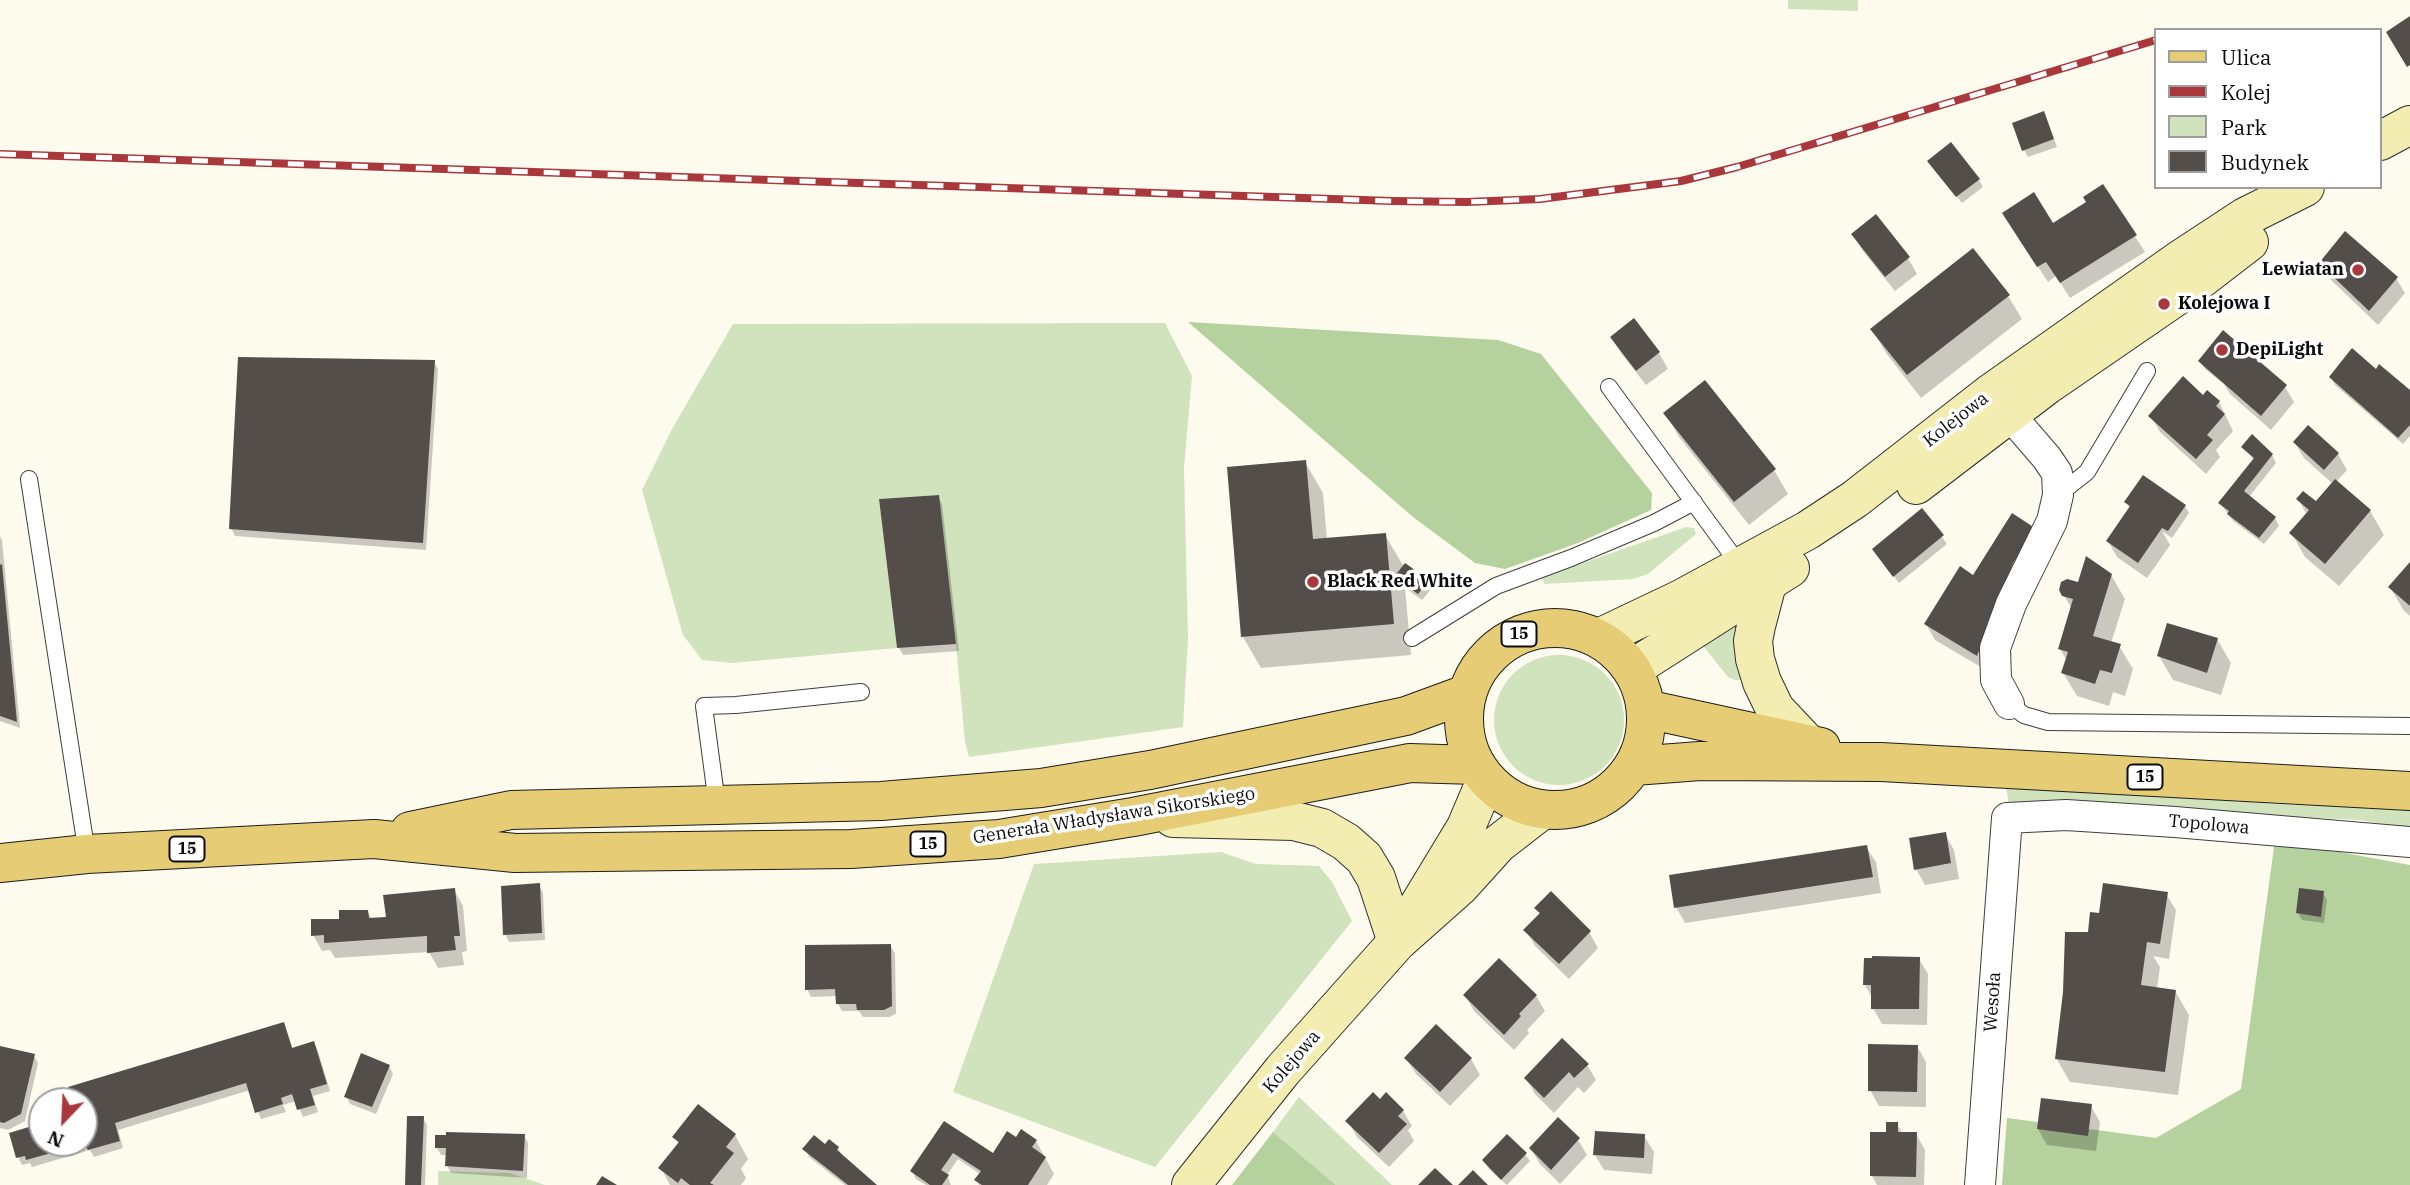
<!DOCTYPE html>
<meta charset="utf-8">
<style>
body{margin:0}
#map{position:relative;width:2410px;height:1185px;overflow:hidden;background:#fdfaee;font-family:"IBM Plex Serif",serif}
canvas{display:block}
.legend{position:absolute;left:2154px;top:28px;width:228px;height:161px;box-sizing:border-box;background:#fff;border:2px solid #9e9e9e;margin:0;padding:9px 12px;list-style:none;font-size:21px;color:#0c0c0c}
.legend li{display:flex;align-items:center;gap:14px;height:35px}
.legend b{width:35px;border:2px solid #9e9e9e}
.north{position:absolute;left:28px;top:1087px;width:70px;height:70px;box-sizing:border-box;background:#fff;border:2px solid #9e9e9e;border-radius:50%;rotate:203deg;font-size:19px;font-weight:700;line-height:28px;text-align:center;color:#0c0c0c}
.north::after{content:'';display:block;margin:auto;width:24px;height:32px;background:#aa373c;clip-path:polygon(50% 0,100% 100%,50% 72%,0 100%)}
</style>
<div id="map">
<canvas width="2410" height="1185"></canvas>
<ul class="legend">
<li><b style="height:9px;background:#e6cc75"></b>Ulica</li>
<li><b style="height:9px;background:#aa373c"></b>Kolej</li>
<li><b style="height:19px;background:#d0e3bc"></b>Park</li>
<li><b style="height:19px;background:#544e4a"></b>Budynek</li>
</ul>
<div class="north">N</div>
</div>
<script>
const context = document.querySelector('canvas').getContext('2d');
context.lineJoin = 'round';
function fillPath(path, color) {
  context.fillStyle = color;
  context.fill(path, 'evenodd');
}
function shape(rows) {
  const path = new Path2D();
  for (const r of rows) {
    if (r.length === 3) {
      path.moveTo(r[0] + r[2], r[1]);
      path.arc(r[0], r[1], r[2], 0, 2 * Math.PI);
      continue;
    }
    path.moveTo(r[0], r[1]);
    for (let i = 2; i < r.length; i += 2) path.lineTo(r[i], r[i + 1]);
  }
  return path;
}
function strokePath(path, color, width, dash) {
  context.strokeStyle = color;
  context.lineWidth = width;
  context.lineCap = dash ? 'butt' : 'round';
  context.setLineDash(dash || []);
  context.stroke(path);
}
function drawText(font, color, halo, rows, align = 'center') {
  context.font = font + ' "IBM Plex Serif",serif';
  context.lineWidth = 7;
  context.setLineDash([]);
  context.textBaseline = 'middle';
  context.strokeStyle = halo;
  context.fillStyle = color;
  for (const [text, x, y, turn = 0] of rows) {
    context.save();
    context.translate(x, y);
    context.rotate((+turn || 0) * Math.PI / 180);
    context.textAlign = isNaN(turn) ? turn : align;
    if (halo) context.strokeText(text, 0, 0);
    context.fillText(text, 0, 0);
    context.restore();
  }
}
fillPath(shape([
 [1788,0,1858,0,1858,11,1788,9],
 [1165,323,1192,376,1184,468,1188,639,1183,727,969,757,965,742,956,644,938,495,879,499,897,648,732,663,702,660,683,635,642,490,672,429,733,324],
 [1686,527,1694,528,1696,534,1648,574,1633,579,1544,584,1543,577],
 [1740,612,1748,680,1735,680,1728,677,1696,637],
 [1559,720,65],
 [2006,787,2295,805,2410,807,2410,829,2360,820,2009,804],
 [1221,852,1256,864,1319,866,1332,882,1352,921,1155,1167,953,1092,1034,864],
 [1299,1097,1392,1185,1336,1185,1273,1132],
 [438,1171,510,1173,545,1185,438,1185]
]), '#d0e3bc');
fillPath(shape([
 [1188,322,1498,340,1541,354,1652,493,1651,510,1578,543,1505,569,1475,563,1413,517],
 [2275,840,2410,865,2410,1185,2002,1185,2007,1118,2156,1138,2241,1089],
 [1273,1132,1336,1185,1232,1185]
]), '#b4d19e');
fillPath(shape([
 [2047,121,2057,147,2028,157,2024,150],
 [1934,168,1979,180,1983,187,1962,203],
 [2103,187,2145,252,2070,298,2056,276,2048,282,2013,229,2052,225,2089,202],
 [1853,234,1908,258,1917,274,1895,291,1862,250],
 [2321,263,2396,278,2405,293,2378,325,2330,279],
 [2008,296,2022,319,1921,398,1886,353,1872,329],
 [1612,338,1659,353,1668,369,1646,385,1621,353],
 [434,362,438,369,426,550,235,536,231,528],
 [2201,362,2285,387,2294,402,2271,430,2230,394,2224,384,2205,369],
 [2376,371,2410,393,2410,436,2403,444,2335,385,2331,378],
 [2203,397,2219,402,2233,431,2216,450,2220,457,2206,474,2160,432,2151,416],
 [1666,414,1774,470,1788,494,1749,525,1679,437],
 [2295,443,2338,454,2347,470,2336,482,2370,511,2384,535,2339,586,2305,557,2292,534,2307,515,2298,499,2316,504,2333,484,2304,458],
 [2243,447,2272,455,2276,463,2249,497,2275,518,2279,526,2264,544,2233,521,2220,503,2254,460],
 [1305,462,1323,493,1327,540,1385,535,1404,567,1427,581,1432,588,1422,600,1405,588,1411,655,1261,668,1243,637],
 [938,497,942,504,959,651,903,655,899,648,881,501],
 [2126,502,2185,506,2189,513,2172,538,2162,531,2170,545,2147,578,2117,557,2108,541,2130,509],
 [1922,510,1947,544,1899,583,1878,556],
 [2033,529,1986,670,1935,640,1926,624,1973,577],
 [0,536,2,540,20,728,0,721],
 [2410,565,2410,616,2404,611,2390,587],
 [2111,575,2125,599,2111,643,2119,646,2133,669,2125,696,2113,692,2109,706,2077,696,2063,673,2067,661,2060,649,2072,609,2061,590],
 [2217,639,2231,663,2221,695,2173,680,2159,656],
 [1945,834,1954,850,1959,879,1925,885,1916,869],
 [1866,847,1876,862,1881,893,1685,923,1676,907],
 [539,885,543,893,545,940,509,942,505,934],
 [454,890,463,906,467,951,462,952,464,965,438,968,429,952,335,958,330,950,322,951,313,935,341,920,367,911,372,919,388,919],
 [2323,893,2327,900,2324,923,2302,920,2298,913],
 [2166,894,2176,910,2169,959,2153,956,2160,967,2157,989,2175,991,2189,1015,2178,1095,2070,1082,2056,1058,2101,915],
 [1536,908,1589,932,1598,948,1569,979,1535,946,1526,930,1540,915],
 [890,946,895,953,896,1014,889,1017,863,1017,859,1011,842,1011,838,1004,837,996,811,997,807,989],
 [1919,959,1928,974,1927,1025,1882,1024,1873,1008,1873,999,1865,985],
 [1465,995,1536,996,1545,1011,1527,1030,1529,1033,1514,1050,1474,1011],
 [284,1024,293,1049,314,1043,318,1051,330,1091,313,1096,318,1112,303,1117,296,1101,283,1105,286,1112,261,1119,250,1090,118,1130,123,1148,94,1157,90,1150,32,1167,30,1163,22,1165,18,1157,42,1124,42,1143,84,1143,84,1101,74,1101],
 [1436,1027,1471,1059,1480,1075,1450,1106,1416,1074,1406,1058],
 [1917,1046,1926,1062,1926,1107,1879,1106,1870,1090],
 [0,1048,34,1056,38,1063,25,1121,8,1130,0,1128],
 [1587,1065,1596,1080,1584,1093,1578,1087,1554,1113,1535,1094,1526,1078],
 [389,1066,393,1074,376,1114,350,1104,346,1096],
 [1380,1101,1403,1111,1412,1126,1408,1130,1414,1141,1389,1167,1357,1137,1348,1121],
 [2091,1106,2100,1122,2096,1151,2047,1145,2038,1129],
 [423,1118,427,1125,425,1185,407,1185],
 [944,1123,993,1155,1016,1139,1036,1141,1054,1174,1047,1185,979,1185,976,1180,980,1174,958,1159,947,1175,951,1185,926,1185,916,1179,912,1171],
 [1897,1124,1903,1134,1916,1134,1925,1150,1924,1185,1877,1185,1872,1176,1888,1134],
 [524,1135,528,1143,527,1178,451,1173,447,1166,447,1155,441,1155,437,1148],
 [735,1135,748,1159,741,1169,746,1178,741,1185,670,1185,661,1168,679,1145,674,1137],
 [1644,1136,1654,1152,1652,1174,1604,1170,1595,1155],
 [1578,1140,1587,1155,1560,1184,1540,1164,1531,1149],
 [826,1147,838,1148,842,1155,875,1185,845,1185,809,1157,805,1149],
 [1525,1154,1530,1161,1507,1185,1488,1168,1484,1161]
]), '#0003');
fillPath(shape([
 [2410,16,2410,65,2407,67,2386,32],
 [2044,111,2054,139,2022,151,2012,123],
 [1951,142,1980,179,1956,197,1927,161],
 [2103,184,2137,235,2060,283,2046,262,2037,267,2002,213,2034,192,2053,223,2086,202,2083,197],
 [1876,214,1910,257,1885,277,1851,234],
 [2345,231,2398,277,2369,311,2319,263],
 [1973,248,2010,295,1907,375,1870,329],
 [1634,318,1660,352,1636,371,1610,337],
 [2223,330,2287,385,2261,416,2198,361],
 [2352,348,2376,369,2379,364,2410,390,2410,425,2398,438,2329,377],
 [238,357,435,360,423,543,229,529],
 [2183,376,2203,395,2207,390,2220,401,2216,406,2225,414,2207,435,2213,440,2196,459,2148,416],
 [1705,380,1776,469,1734,502,1663,413],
 [2308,425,2339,453,2324,470,2293,442],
 [2252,434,2273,454,2244,491,2276,517,2259,538,2227,514,2229,511,2218,503,2254,458,2241,447],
 [1306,460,1313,539,1386,533,1394,624,1241,637,1227,467],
 [2143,475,2186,505,2168,531,2162,528,2138,563,2106,541,2130,506,2124,502],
 [2335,479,2371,510,2325,564,2289,533,2309,510,2296,499,2303,491,2316,501],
 [939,495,956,644,897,648,879,499],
 [1922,508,1944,535,1893,577,1872,549],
 [2012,513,2035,528,2013,563,1977,656,1924,624,1960,566,1973,575],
 [2086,556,2112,574,2093,636,2121,644,2112,673,2100,670,2095,684,2061,673,2068,652,2058,649,2073,599,2062,596,2059,590,2061,582,2067,579,2078,582],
 [2410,562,2410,606,2388,587],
 [1405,563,1429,580,1418,594,1394,577],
 [2,564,17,722,0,716,0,565],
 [2167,623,2218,638,2207,673,2157,656],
 [1946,832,1951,863,1914,870,1909,838],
 [1867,845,1873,877,1674,908,1669,875],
 [540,883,542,933,503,935,501,886],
 [2103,883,2168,892,2160,944,2147,942,2141,985,2176,990,2165,1072,2055,1059,2063,992,2065,932,2088,932,2090,912,2099,913],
 [455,888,460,936,454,936,456,950,427,953,427,936,324,943,324,935,311,936,311,919,339,919,339,910,368,910,369,918,386,917,383,895],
 [2299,888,2324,891,2321,917,2296,913],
 [1551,891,1591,931,1559,964,1523,930,1540,913,1534,908],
 [891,944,892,1006,884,1010,857,1010,856,1004,836,1004,835,989,805,990,805,945],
 [1872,956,1920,957,1919,1009,1871,1009,1871,985,1863,985,1864,958,1872,958],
 [1499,958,1537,995,1519,1014,1521,1016,1504,1035,1463,995],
 [284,1022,292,1048,314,1041,327,1084,310,1089,315,1105,297,1110,292,1094,281,1098,283,1104,255,1113,246,1083,115,1123,120,1141,88,1150,84,1144,84,1101,72,1101,68,1087],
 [1436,1024,1472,1058,1440,1092,1404,1058],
 [1562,1038,1589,1064,1574,1078,1569,1072,1544,1098,1524,1078],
 [1868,1044,1918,1045,1917,1092,1868,1091],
 [0,1046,35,1054,21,1114,4,1123,0,1122],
 [361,1053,390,1065,372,1107,344,1097],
 [1373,1092,1380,1099,1386,1092,1404,1110,1398,1116,1407,1124,1379,1153,1345,1121],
 [2041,1098,2092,1104,2088,1136,2037,1129],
 [698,1104,736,1134,726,1147,734,1153,710,1183,714,1185,690,1185,681,1178,678,1183,658,1168,679,1142,672,1137],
 [407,1116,424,1116,421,1185,405,1185],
 [1558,1117,1580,1138,1551,1170,1529,1148],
 [944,1121,993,1153,1007,1131,1016,1137,1021,1129,1037,1140,1032,1147,1046,1157,1028,1185,982,1185,974,1180,981,1171,953,1153,941,1170,949,1175,942,1185,930,1185,910,1171],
 [1886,1122,1898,1122,1898,1132,1917,1132,1916,1177,1870,1176,1870,1132,1886,1132],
 [42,1123,42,1143,84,1144,26,1160,25,1156,16,1158,9,1133],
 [1595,1131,1645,1134,1644,1158,1593,1155],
 [446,1132,525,1134,523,1171,445,1166,446,1148,435,1148,435,1135,446,1135],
 [1507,1134,1527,1153,1501,1180,1482,1160],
 [814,1135,825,1144,829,1139,839,1147,837,1150,877,1185,848,1185,824,1166,802,1149],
 [1435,1168,1453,1185,1418,1185],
 [1473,1170,1488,1185,1458,1185],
 [602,1176,617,1185,596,1185]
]), '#544e4a');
const lane = shape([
 [1609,387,1741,567],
 [29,479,87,854],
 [2058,495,2087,472,2147,371],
 [1412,638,1496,586,1571,558,1654,523,1694,502],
 [2009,704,2024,715,2048,722,2410,726],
 [717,804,704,706,736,705,861,692]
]);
const street = shape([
 [1996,399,2047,458,2057,473,2058,495,2052,521,2011,604,1995,648,1996,680,2009,704],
 [1980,1185,2007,818,2066,815,2175,822,2410,842]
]);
const secondary = shape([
 [2380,141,2410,125],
 [1916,485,2047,385,2197,282,2249,242],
 [1768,580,1756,626,1753,641,1755,659,1762,682,1775,709,1807,743],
 [1599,638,1681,599,1808,530,1855,499,1991,393,2178,261,2245,217,2305,187],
 [1632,669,1790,568],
 [1173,818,1294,821,1322,828,1346,842,1364,858,1376,878,1397,942],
 [1414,913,1466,827,1486,780],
 [1191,1185,1283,1070,1397,942,1460,886,1498,844,1542,810]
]);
const primary = shape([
 [1555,719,91],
 [1646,709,1821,747],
 [1634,766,1700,761,1881,762,2410,791],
 [410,831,511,810,881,801,1041,788,1150,770,1406,716,1466,694],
 [0,863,87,854,374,839,515,853,851,849,999,839,1133,817,1410,763,1475,765]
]);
strokePath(lane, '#3f3f3f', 18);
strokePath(street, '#3f3f3f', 32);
strokePath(secondary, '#2e2e2e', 40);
strokePath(primary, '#1d1d1d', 40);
strokePath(lane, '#fff', 16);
strokePath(street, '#fff', 30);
strokePath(secondary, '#f4edb2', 38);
strokePath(primary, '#e6cc75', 38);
const rail = shape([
 [0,154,1392,201,1467,202,1540,199,1681,181,1737,167,2156,40]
]);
strokePath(rail, '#aa373c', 8);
strokePath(rail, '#fff', 5, [16]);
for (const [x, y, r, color] of [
 [2358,270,7,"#aa373c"],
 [2164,304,7,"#aa373c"],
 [2222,350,7,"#aa373c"],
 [1313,582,7,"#aa373c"]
]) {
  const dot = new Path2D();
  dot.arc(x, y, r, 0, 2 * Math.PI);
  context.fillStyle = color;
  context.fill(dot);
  strokePath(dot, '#fff', 2.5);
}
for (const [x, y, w] of [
 [1519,634,35],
 [2145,777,35],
 [928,844,35],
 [187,849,35]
]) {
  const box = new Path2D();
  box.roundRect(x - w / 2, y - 12.5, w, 25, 5);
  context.fillStyle = '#fff';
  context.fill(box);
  strokePath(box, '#0c0c0c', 2);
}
drawText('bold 16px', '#0c0c0c', null, [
 ["15",1519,634],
 ["15",2145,777],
 ["15",928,844],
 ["15",187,849]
]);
drawText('bold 18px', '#0c0c0c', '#fff', [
 ["Lewiatan",2344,270,"right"],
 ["Kolejowa I",2178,304],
 ["DepiLight",2236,350],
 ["Black Red White",1327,582]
], 'left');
drawText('18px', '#0c0c0c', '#fff', [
 ["Kolejowa",1956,420,-38],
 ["Generała Władysława Sikorskiego",1114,816,-9],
 ["Topolowa",2209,825,5],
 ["Wesoła",1993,1002,-86],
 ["Kolejowa",1292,1062,-49]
]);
</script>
